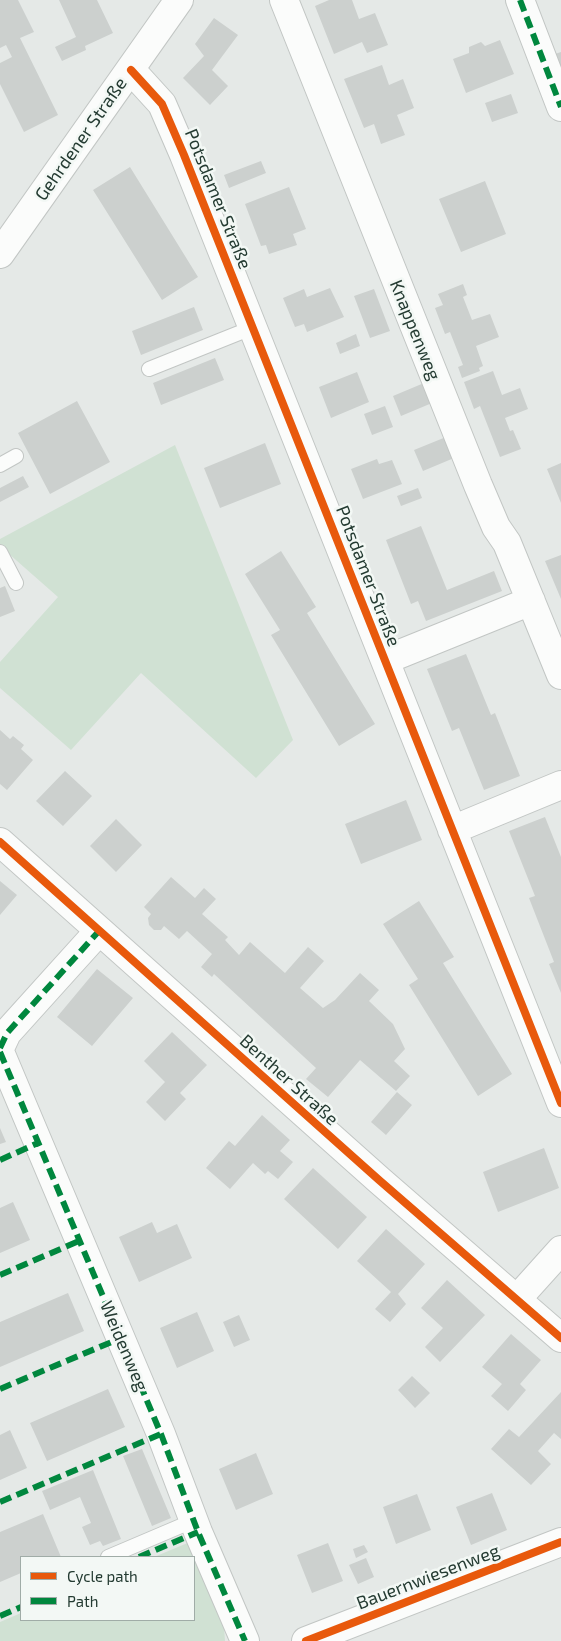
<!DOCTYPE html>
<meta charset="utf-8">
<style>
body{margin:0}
#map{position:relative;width:561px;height:1641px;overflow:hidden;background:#e5e9e7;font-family:"Exo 2",sans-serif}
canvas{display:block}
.legend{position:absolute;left:20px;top:1556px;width:175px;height:65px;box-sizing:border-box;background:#f3f8f5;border:1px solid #a0aca7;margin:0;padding:6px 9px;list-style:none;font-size:15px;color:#243b32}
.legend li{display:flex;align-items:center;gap:10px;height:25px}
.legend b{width:25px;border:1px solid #a0aca7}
</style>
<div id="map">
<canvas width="561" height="1641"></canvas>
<ul class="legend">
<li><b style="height:6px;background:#e8590c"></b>Cycle path</li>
<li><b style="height:6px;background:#00873e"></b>Path</li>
</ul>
</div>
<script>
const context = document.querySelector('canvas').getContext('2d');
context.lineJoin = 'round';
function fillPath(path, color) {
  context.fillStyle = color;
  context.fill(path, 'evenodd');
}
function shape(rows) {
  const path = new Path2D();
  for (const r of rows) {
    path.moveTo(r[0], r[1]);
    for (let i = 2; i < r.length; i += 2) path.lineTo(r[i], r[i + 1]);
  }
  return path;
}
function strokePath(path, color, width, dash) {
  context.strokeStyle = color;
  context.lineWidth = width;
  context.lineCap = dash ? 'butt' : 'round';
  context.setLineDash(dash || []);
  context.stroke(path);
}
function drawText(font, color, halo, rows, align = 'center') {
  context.font = font + ' "Exo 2",sans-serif';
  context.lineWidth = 5;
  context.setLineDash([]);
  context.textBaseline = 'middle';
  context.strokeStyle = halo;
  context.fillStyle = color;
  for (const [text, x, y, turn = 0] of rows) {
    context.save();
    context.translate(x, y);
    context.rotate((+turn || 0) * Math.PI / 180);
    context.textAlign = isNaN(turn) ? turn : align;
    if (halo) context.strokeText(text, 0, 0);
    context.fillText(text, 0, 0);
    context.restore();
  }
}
fillPath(shape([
 [175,445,293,740,256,778,141,673,71,750,0,688,0,662,58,597,0,546,0,539],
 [190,1542,224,1626,225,1641,0,1641,0,1622,21,1613,21,1620,194,1620,194,1557,154,1557]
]), '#d0e1d3');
fillPath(shape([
 [0,0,18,0,34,32,20,38,58,115,24,132,0,84,0,63,12,57,6,45,0,48],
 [59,0,97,0,113,33,85,46,86,50,62,61,55,47,76,37],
 [329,0,352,0,359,19,375,13,388,45,367,53,362,42,334,54,315,6],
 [214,18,238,35,212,70,228,86,210,105,183,78,204,56,195,44],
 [500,40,514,74,466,93,453,59,469,53,469,47,481,42,485,46],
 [561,52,561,77,552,55],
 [382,65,389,85,403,79,414,108,397,115,405,135,381,144,374,124,364,128,344,79],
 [511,94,518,113,492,122,485,103],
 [261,161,266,173,229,188,224,175],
 [130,167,198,277,162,300,93,190],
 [485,181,506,234,461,252,439,199],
 [289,187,306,229,293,234,297,245,269,254,266,245,261,246,245,204],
 [463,284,467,295,463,297,472,320,490,314,499,337,476,346,483,366,479,368,480,371,462,378,458,367,463,365,450,332,445,334,435,308,443,305,438,294],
 [330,288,344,317,307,332,304,324,295,327,283,298,304,289,307,297],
 [374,289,390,331,370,338,354,296],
 [194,307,203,330,141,355,132,331],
 [356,334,360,346,340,354,336,343],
 [215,358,224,380,161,405,153,383],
 [493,371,502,395,520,388,528,409,505,418,510,431,513,430,521,449,500,457,480,406,474,409,464,382],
 [357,372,369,402,331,418,319,387],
 [424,383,432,403,401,416,393,396],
 [77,401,110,462,50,494,18,433],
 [385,406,393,427,372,435,364,414],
 [446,437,454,458,423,471,414,450],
 [265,443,281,484,220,508,204,468],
 [377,459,379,464,392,460,402,484,363,499,351,469],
 [561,463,561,503,547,469],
 [23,476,29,487,0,502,0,488],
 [418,488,422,498,401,506,397,496],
 [421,526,447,590,494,571,502,591,426,621,418,601,411,604,386,540],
 [281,551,316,607,307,613,375,724,339,746,271,635,280,630,245,574],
 [561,555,561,599,545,561],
 [5,586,15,611,0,617,0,588],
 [466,654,491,715,495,713,520,776,484,790,459,728,452,731,427,669],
 [0,730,10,739,13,736,24,745,21,749,33,760,7,790,0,784],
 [65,771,92,796,63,826,36,801],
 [406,800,422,840,361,864,345,824],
 [545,817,561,857,561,993,549,964,554,962,529,898,535,896,509,831],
 [116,819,142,845,116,872,90,846],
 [171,877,195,898,204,888,216,899,202,914,228,937,225,940,239,955,250,942,285,973,308,947,324,961,300,988,323,1008,335,1000,360,973,379,990,369,1001,393,1024,405,1049,394,1061,410,1076,396,1091,360,1060,328,1097,306,1079,316,1068,214,974,212,977,201,967,212,954,187,931,179,939,164,926,161,930,154,930,149,925,148,918,151,914,144,907],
 [0,881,17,895,0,915],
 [419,901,454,957,443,963,512,1074,478,1096,409,985,418,979,383,924],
 [97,969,133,998,92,1046,57,1017],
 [172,1032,207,1065,180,1093,186,1099,165,1121,146,1102,165,1082,144,1061],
 [397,1092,412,1105,386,1135,371,1122],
 [262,1115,290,1140,280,1151,293,1162,278,1179,268,1171,265,1174,253,1163,230,1189,206,1168,229,1141,235,1146],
 [0,1128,6,1142,0,1144],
 [544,1148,559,1188,498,1212,483,1172],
 [313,1168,367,1217,338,1249,284,1199],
 [13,1202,30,1240,0,1253,0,1208],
 [152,1222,157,1233,177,1224,192,1258,139,1282,119,1237],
 [386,1229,425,1264,398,1294,406,1304,390,1322,375,1309,391,1292,357,1261],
 [447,1280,485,1315,440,1362,425,1347,443,1328,421,1308],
 [68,1293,84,1331,0,1367,0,1322],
 [197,1312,214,1351,177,1368,160,1328],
 [239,1315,250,1340,234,1347,223,1322],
 [511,1334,541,1360,520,1384,526,1390,508,1411,491,1396,502,1384,482,1367],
 [412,1376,430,1393,415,1408,398,1390],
 [108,1389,125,1427,47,1461,30,1423],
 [561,1392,561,1439,554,1433,538,1451,551,1464,531,1485,491,1449,509,1429,519,1437],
 [10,1430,27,1468,0,1480,0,1435],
 [142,1449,171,1518,152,1526,123,1456],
 [256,1453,273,1494,236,1510,219,1469],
 [93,1470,121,1539,103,1546,100,1541,90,1545,82,1527,91,1523,80,1497,50,1510,42,1491],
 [492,1493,507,1530,471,1545,456,1507],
 [417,1494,431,1530,396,1544,383,1507],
 [43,1514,61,1557,21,1557,21,1573,0,1582,0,1532],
 [328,1543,343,1581,312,1593,297,1555],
 [364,1545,368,1552,356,1558,353,1549],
 [366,1558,374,1577,358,1584,349,1565]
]), '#ccd0ce');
const service = shape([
 [149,369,254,327],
 [0,465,16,456],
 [0,552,16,583],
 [108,1557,195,1520]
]);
const minor = shape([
 [284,0,478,485,496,527,507,543,561,675],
 [520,0,561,107],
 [131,70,162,104,184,155,561,1103],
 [385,660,531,601],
 [452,830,561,785],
 [0,1048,7,1033,99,931],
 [0,1052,161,1434,198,1532,245,1641],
 [517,1299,561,1250],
 [306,1641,561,1542]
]);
const tertiary = shape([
 [0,254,179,0],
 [0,842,379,1180,561,1338]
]);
strokePath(service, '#c2c6c4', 16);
strokePath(minor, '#c2c6c4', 30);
strokePath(tertiary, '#c2c6c4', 30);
strokePath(service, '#fbfcfb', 14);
strokePath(minor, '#fbfcfb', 28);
strokePath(tertiary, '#fbfcfb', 28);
strokePath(shape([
 [520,0,561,107],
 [0,1048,7,1033,99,931],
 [0,1052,161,1434,198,1532,245,1641],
 [0,1160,38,1143],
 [0,1275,79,1241],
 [0,1389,121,1338],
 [0,1502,161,1434],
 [139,1557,198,1532],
 [0,1616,21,1607]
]), '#00873e', 6, [12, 6]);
strokePath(shape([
 [131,70,162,104,184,155,561,1103],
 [0,842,379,1180,561,1338],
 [306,1641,561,1542]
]), '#e8590c', 8);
drawText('18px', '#243b32', '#f3f8f5', [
 ["Gehrdener Straße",81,139,-55],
 ["Potsdamer Straße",218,199,68],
 ["Knappenweg",415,330,68],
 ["Potsdamer Straße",368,576,69],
 ["Benther Straße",289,1080,42],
 ["Weidenweg",124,1346,67],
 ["Bauernwiesenweg",428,1577,-21]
]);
</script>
